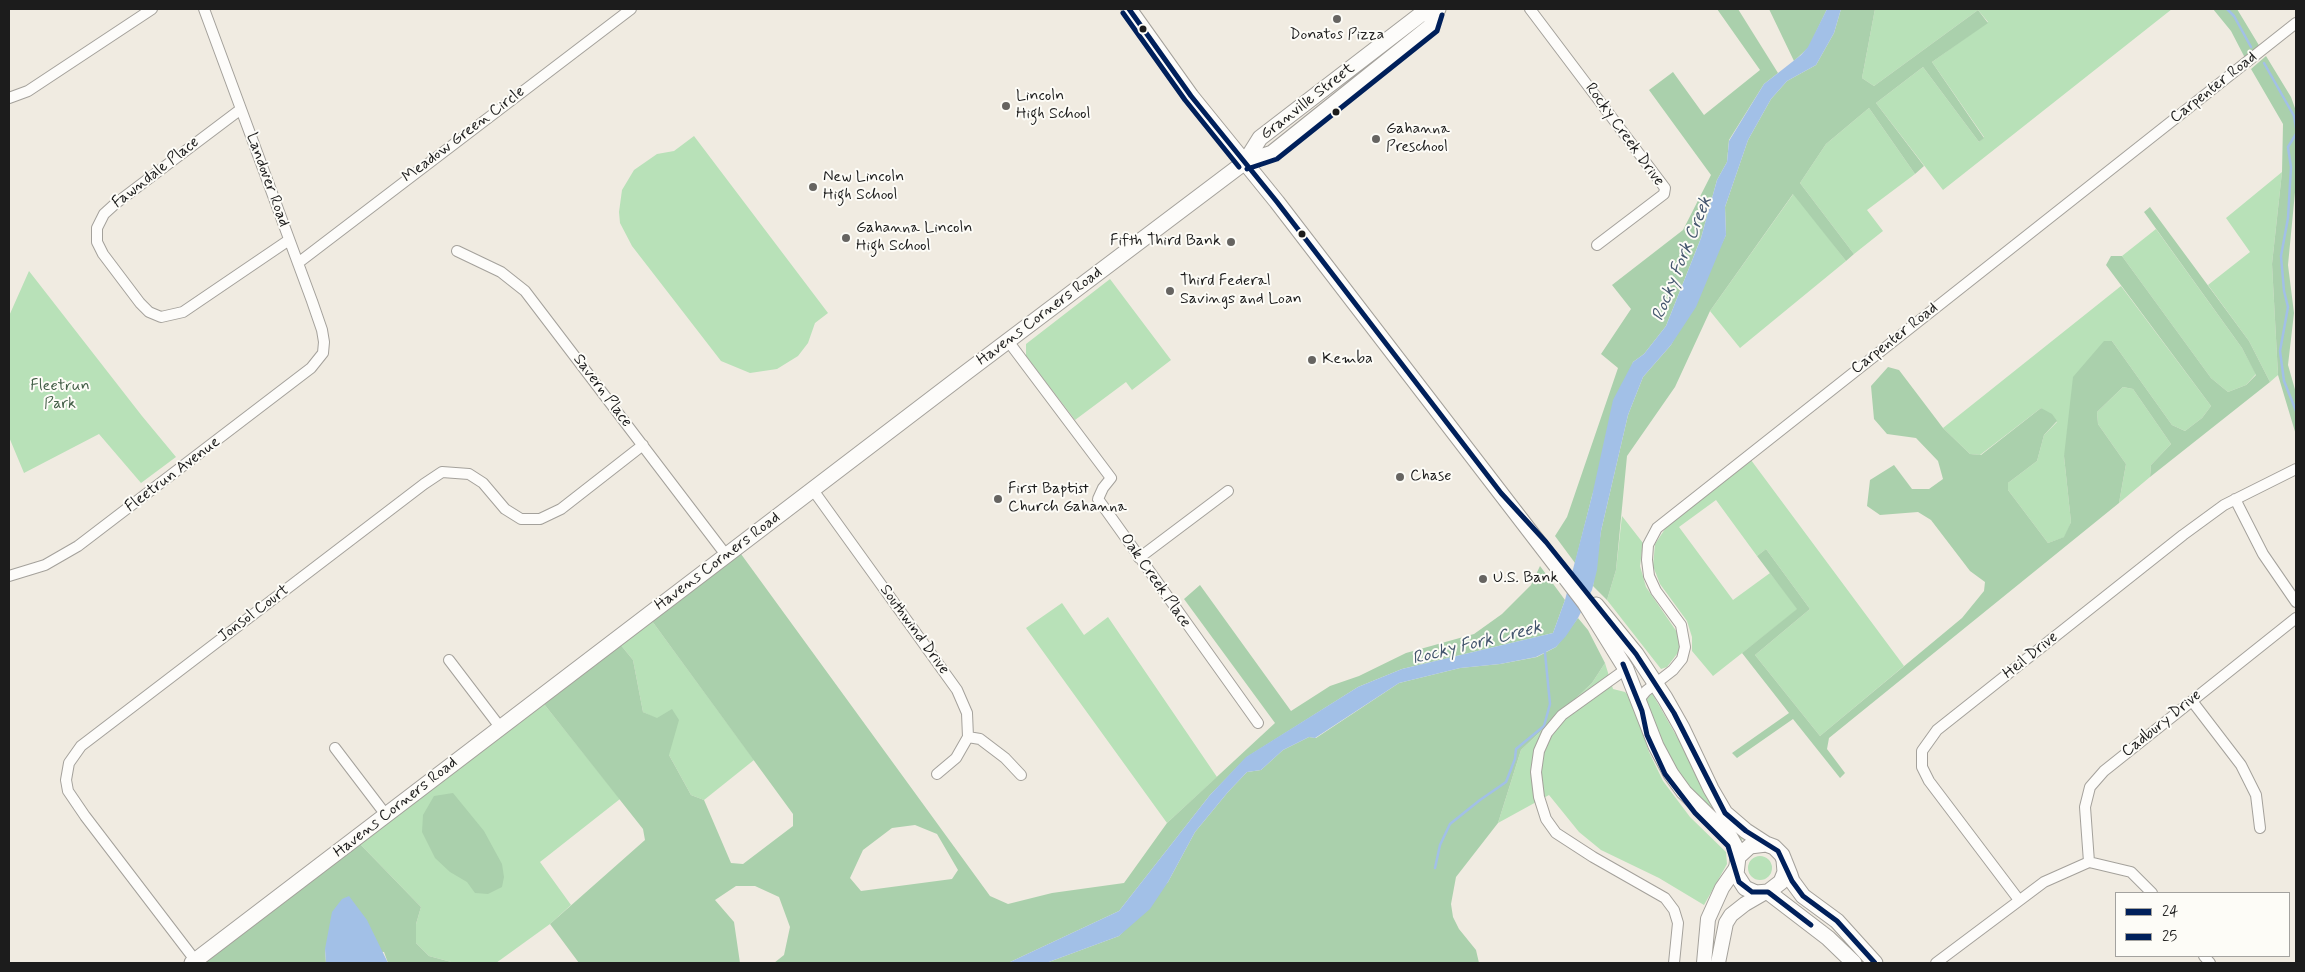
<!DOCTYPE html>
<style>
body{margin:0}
#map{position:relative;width:2305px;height:972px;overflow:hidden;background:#f0ebe1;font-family:Mynerve,sans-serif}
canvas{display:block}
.frame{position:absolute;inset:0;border:10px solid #1c1c1c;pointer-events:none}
.legend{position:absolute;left:2115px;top:892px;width:175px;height:65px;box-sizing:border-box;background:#fdfcf7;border:1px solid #a3a29f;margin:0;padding:6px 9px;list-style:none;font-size:15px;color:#1c1c1c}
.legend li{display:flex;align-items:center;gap:10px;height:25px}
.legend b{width:25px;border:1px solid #a3a29f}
</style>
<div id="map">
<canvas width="2305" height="972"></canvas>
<div class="frame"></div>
<ul class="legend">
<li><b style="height:6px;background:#00205b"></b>24</li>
<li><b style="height:6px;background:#00205b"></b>25</li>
</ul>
</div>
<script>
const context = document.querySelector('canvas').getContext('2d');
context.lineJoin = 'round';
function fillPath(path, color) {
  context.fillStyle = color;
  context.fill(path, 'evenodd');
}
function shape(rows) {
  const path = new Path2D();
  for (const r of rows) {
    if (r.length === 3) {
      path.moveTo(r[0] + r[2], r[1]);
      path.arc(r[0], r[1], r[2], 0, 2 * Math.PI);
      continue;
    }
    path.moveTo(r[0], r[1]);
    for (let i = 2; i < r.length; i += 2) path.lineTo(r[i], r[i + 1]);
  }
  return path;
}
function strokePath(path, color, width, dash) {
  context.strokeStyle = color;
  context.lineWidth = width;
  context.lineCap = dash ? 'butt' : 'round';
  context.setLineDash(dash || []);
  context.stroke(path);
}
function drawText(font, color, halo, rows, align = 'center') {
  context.font = font + ' Mynerve,sans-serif';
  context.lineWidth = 4;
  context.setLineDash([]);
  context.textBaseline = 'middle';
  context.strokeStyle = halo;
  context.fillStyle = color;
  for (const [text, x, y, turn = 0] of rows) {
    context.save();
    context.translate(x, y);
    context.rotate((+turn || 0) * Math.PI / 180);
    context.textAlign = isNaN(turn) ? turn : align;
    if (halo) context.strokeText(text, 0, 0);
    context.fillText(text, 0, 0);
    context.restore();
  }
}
fillPath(shape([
 [1875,9,2172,9,1943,190,1876,103,1923,67,1979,142,1984,137,1932,62,1988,22,1978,10,1874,86,1862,78],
 [1869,108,1915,174,1867,210,1883,231,1854,254,1800,183,1826,144],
 [694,136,828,313,815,323,808,343,798,356,777,369,750,373,721,361,632,246,620,223,619,212,622,190,634,170,657,154,674,151],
 [2282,172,2272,264,2278,375,2270,382,2249,341,2208,285,2250,252,2226,218],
 [1794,193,1846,261,1740,348,1710,311],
 [2156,229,2242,348,2256,374,2246,385,2228,392,2211,378,2122,256],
 [29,271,142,416,176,457,141,483,99,434,24,473,9,437,9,316],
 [1110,279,1171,360,1132,390,1126,382,1075,420,1026,356,1026,344],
 [2121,286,2211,406,2202,418,2185,431,2172,425,2112,341,2064,456,2071,522,2065,537,2048,543,2008,490,2008,483,2037,461,2044,435,2057,422,2041,408,1980,455,1970,454,1943,428],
 [2123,387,2133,389,2171,444,2151,465,2150,477,2119,503,2126,464,2098,424,2097,412],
 [1751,460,1904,666,1820,736,1755,655,1810,609,1766,549,1757,556,1716,500,1679,527,1733,600,1770,573,1798,609,1713,676,1692,651,1692,637,1687,621,1660,584,1653,566,1655,544,1667,526],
 [1622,516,1643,543,1640,566,1646,587,1679,635,1680,650,1667,667,1661,669,1607,600,1616,570],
 [1062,603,1084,635,1108,617,1217,777,1167,823,1026,628],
 [652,621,754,760,704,800,691,795,669,755,657,719,643,712,633,660,620,644],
 [1605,663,1613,689,1625,692,1631,698,1649,752,1663,781,1690,817,1726,852,1727,864,1704,905,1659,878,1601,850,1579,832,1549,795,1498,823,1521,750,1592,683],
 [1652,693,1685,751,1712,807,1721,820,1743,839,1736,846,1680,785,1646,708,1647,699],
 [544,704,620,799,540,862,571,905,550,924,496,963,455,963,429,956,416,943,416,924,421,907,360,844],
 [1760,868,12]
]), '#b8e1b8');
fillPath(shape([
 [1717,9,1738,9,1778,73,1764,84,1729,140,1727,162,1717,180,1701,238,1666,326,1644,354,1633,362,1592,496,1575,563,1555,536,1567,517,1618,368,1601,354,1631,309,1612,285,1683,230,1711,175,1649,90,1673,72,1704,115,1760,70],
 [1769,9,1827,9,1809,47,1794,61],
 [1841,9,1875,9,1862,78,1874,86,1978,10,1988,23,1932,62,1984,138,1979,142,1923,67,1876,103,1924,166,1915,174,1869,108,1826,144,1800,183,1854,254,1846,261,1793,194,1710,311,1675,387,1627,456,1616,570,1607,600,1593,586,1601,531,1628,415,1643,377,1671,345,1726,235,1725,207,1748,140,1771,99,1787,81,1816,65,1834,33],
 [2213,9,2237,9,2260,47,2245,58,2231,31],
 [2266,56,2291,97,2296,111,2296,182,2288,265,2294,313,2288,365,2296,393,2296,435,2278,375,2272,264,2282,172,2283,124,2251,69],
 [2150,207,2249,341,2270,382,2150,477,2151,465,2171,444,2133,389,2123,387,2097,412,2098,424,2126,464,2119,503,1829,738,1827,749,1845,773,1840,778,1793,719,1737,758,1732,753,1789,713,1742,653,1797,609,1757,556,1766,549,1810,609,1755,655,1820,736,1962,618,1984,591,1985,582,1970,571,1931,520,1918,512,1880,515,1867,506,1870,480,1894,465,1912,489,1929,489,1943,479,1938,461,1916,438,1887,434,1874,419,1871,386,1888,367,1899,370,1943,428,1970,454,1981,455,2041,408,2052,414,2057,421,2044,435,2037,461,2008,483,2008,490,2048,543,2064,537,2071,522,2064,456,2073,377,2104,341,2112,341,2172,425,2185,431,2202,418,2211,406,2106,265,2111,256,2122,256,2211,378,2228,392,2246,385,2256,375,2242,348,2144,212],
 [741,554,990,896,1008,904,1052,893,1124,883,1167,823,1275,723,1184,599,1200,585,1291,711,1330,686,1359,676,1406,653,1474,634,1502,614,1531,585,1540,566,1565,600,1553,633,1402,669,1358,687,1247,757,1210,795,1119,911,1008,963,774,963,784,955,790,927,779,897,755,886,736,886,715,900,734,922,740,963,579,963,550,924,645,840,643,829,544,704,620,644,633,660,643,712,657,718,672,709,679,720,669,755,691,795,704,800,731,863,743,864,793,826,793,814,652,621],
 [915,825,937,834,958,870,952,879,861,891,850,878,863,850,892,828],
 [1578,618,1588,630,1605,663,1592,683,1521,750,1498,823,1456,877,1451,904,1453,917,1459,929,1476,950,1479,963,1046,963,1119,936,1168,882,1195,832,1228,792,1247,772,1261,770,1283,750,1309,737,1316,738,1399,683,1460,668,1500,664,1537,657,1556,647],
 [453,793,484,831,502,864,504,877,502,887,488,894,475,893,467,882,450,872,435,858,422,832,423,815,434,796],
 [360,844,421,907,416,924,416,943,429,956,455,963,388,963,384,952,325,949,326,963,204,963]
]), '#aad0ac');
fillPath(shape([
 [1827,9,1841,9,1834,33,1816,65,1787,81,1771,99,1748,140,1725,207,1726,235,1696,307,1671,345,1643,377,1628,415,1601,531,1597,570,1592,590,1578,618,1566,636,1556,647,1536,657,1500,664,1460,668,1399,683,1315,738,1309,737,1283,750,1261,770,1247,772,1228,792,1195,832,1168,882,1150,909,1119,936,1046,963,1008,963,1119,911,1210,795,1246,757,1358,687,1402,669,1553,633,1565,600,1592,496,1613,400,1633,362,1644,354,1666,326,1701,238,1717,180,1727,162,1729,141,1764,84,1801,55,1808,47],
 [349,896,367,920,388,963,326,963,325,949,332,912,342,899]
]), '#a2c0e7');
strokePath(shape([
 [2227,9,2234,16,2251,47],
 [2264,63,2294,116,2296,128],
 [2296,134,2288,147,2291,167,2288,218,2281,256,2284,291,2288,307,2280,351,2284,381,2296,411],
 [1435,868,1440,845,1450,824,1480,800,1506,782,1515,759,1516,749,1544,726,1550,704,1545,653]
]), '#a2c0e7', 2.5);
const minor = shape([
 [1530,9,1665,188,1664,194,1597,245],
 [9,98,28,91,152,9],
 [241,109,115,204,104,214,97,228,97,242,103,254,140,303,149,312,161,317,183,312,289,240],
 [457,251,501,272,525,291,726,555],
 [298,263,631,9],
 [1008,341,1111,478,1103,488,1098,499,1258,723],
 [813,490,957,690,967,713,968,737,956,758,937,774],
 [2235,499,2263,554,2296,602],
 [1139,558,1228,491],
 [9,576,45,565,78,546,311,368,323,353,324,342,322,330,312,301,204,9],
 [449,660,500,727],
 [1626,669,1562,715,1547,733,1539,751,1536,772,1539,797,1546,819,1556,833,1593,857,1665,898,1674,910,1678,923,1674,963],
 [1638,701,1646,691,1673,670,1682,659,1685,647,1681,625,1656,591,1649,576,1647,560,1648,545,1657,528,2296,23],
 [2192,701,2241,765,2256,795,2260,828],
 [968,737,980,739,1005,758,1021,775],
 [335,748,386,815],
 [2089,862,2085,807,2090,787,2104,771,2296,618],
 [2019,900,1929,781,1922,767,1922,751,1937,730,2183,535,2224,505,2296,469],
 [2204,956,2210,963],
 [195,960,85,816,68,791,66,780,69,763,81,746,424,484,442,472,469,474,483,483,505,509,521,519,540,519,561,509,643,445],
 [1936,963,2044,882,2089,862,2131,872,2152,893]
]);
const secondary = shape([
 [1704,963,1708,919,1722,888,1736,868],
 [1718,963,1726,923,1731,915,1745,904,1764,893]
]);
const primary = shape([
 [1129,9,1191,96,1277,202,1585,603,1626,669,1656,746,1671,774,1684,792,1730,837,1740,855],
 [1245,162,1260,138,1420,15,1438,9],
 [1596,605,1636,654,1665,698,1682,728,1711,789,1725,813,1746,831,1766,844],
 [1784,860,1785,872,1781,882,1768,892,1756,893,1745,888,1736,874,1738,857,1750,846,1766,844,1774,847,1782,855,1790,875,1792,881,1803,896,1837,921,1875,963],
 [1768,892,1828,938,1854,963],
 [192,963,968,371,1245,162,1272,153,1432,25,1435,11]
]);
strokePath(minor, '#a4a19b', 12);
strokePath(secondary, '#a4a19b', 16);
strokePath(primary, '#a4a19b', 17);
strokePath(minor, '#fdfcfa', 10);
strokePath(secondary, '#fdfcfa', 14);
strokePath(primary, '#fdfcfa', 15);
strokePath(shape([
 [1129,9,1191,96,1277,202,1501,493,1546,542,1636,654,1674,713,1725,813,1746,831,1778,851,1792,881,1803,896,1837,921,1875,963],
 [1623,664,1642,711,1647,735,1665,774,1695,813,1728,846,1739,882,1752,892,1768,892,1811,925]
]), '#00205b', 5);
strokePath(shape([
 [1123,13,1185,100,1239,167],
 [1247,169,1277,159,1437,31,1442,15]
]), '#00205b', 5);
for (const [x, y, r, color] of [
 [1337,19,5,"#666461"],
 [1143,29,4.5,"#1c1c1c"],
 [1006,106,5,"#666461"],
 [1336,112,4.5,"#1c1c1c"],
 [1376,139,5,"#666461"],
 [813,187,5,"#666461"],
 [1302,234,4.5,"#1c1c1c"],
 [846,238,5,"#666461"],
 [1231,242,5,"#666461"],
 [1170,291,5,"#666461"],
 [1312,360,5,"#666461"],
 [1400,477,5,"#666461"],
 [998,499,5,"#666461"],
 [1483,579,5,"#666461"]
]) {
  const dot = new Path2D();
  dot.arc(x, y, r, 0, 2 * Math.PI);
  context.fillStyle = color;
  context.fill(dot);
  strokePath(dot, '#fdfcf7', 2);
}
drawText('16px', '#1c1c1c', '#fdfcf7', [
 ["Donatos Pizza",1337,36,"center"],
 ["Lincoln",1016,97],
 ["High School",1016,115],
 ["Gahanna",1386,130],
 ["Preschool",1386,148],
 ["New Lincoln",823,178],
 ["High School",823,196],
 ["Gahanna Lincoln",856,229],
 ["High School",856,247],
 ["Fifth Third Bank",1221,242,"right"],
 ["Third Federal",1180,282],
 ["Savings and Loan",1180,300],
 ["Kemba",1322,360],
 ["Chase",1410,477],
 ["First Baptist",1008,490],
 ["Church Gahanna",1008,508],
 ["U.S. Bank",1493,579]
], 'left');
drawText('16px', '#1c1c1c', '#fdfcf7', [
 ["Carpenter Road",2214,88,-38],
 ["Granville Street",1308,102,-38],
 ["Meadow Green Circle",464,135,-37],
 ["Rocky Creek Drive",1624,135,54],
 ["Fawndale Place",156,173,-38],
 ["Landover Road",267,180,70],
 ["Havens Corners Road",1040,317,-37],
 ["Carpenter Road",1895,339,-38],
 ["Savern Place",602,391,53],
 ["Fleetrun Avenue",173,475,-37],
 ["Havens Corners Road",718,562,-37],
 ["Oak Creek Place",1155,581,55],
 ["Jonsol Court",254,614,-37],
 ["Southwind Drive",914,630,54],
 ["Heil Drive",2031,656,-39],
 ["Cadbury Drive",2162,724,-39],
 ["Havens Corners Road",396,808,-38]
]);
drawText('16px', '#435e47', '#fdfcf7', [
 ["Fleetrun",60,387],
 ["Park",60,405]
]);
drawText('italic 18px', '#44566e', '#fdfcf7', [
 ["Rocky Fork Creek",1683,259,-68],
 ["Rocky Fork Creek",1477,644,-14]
]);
</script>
